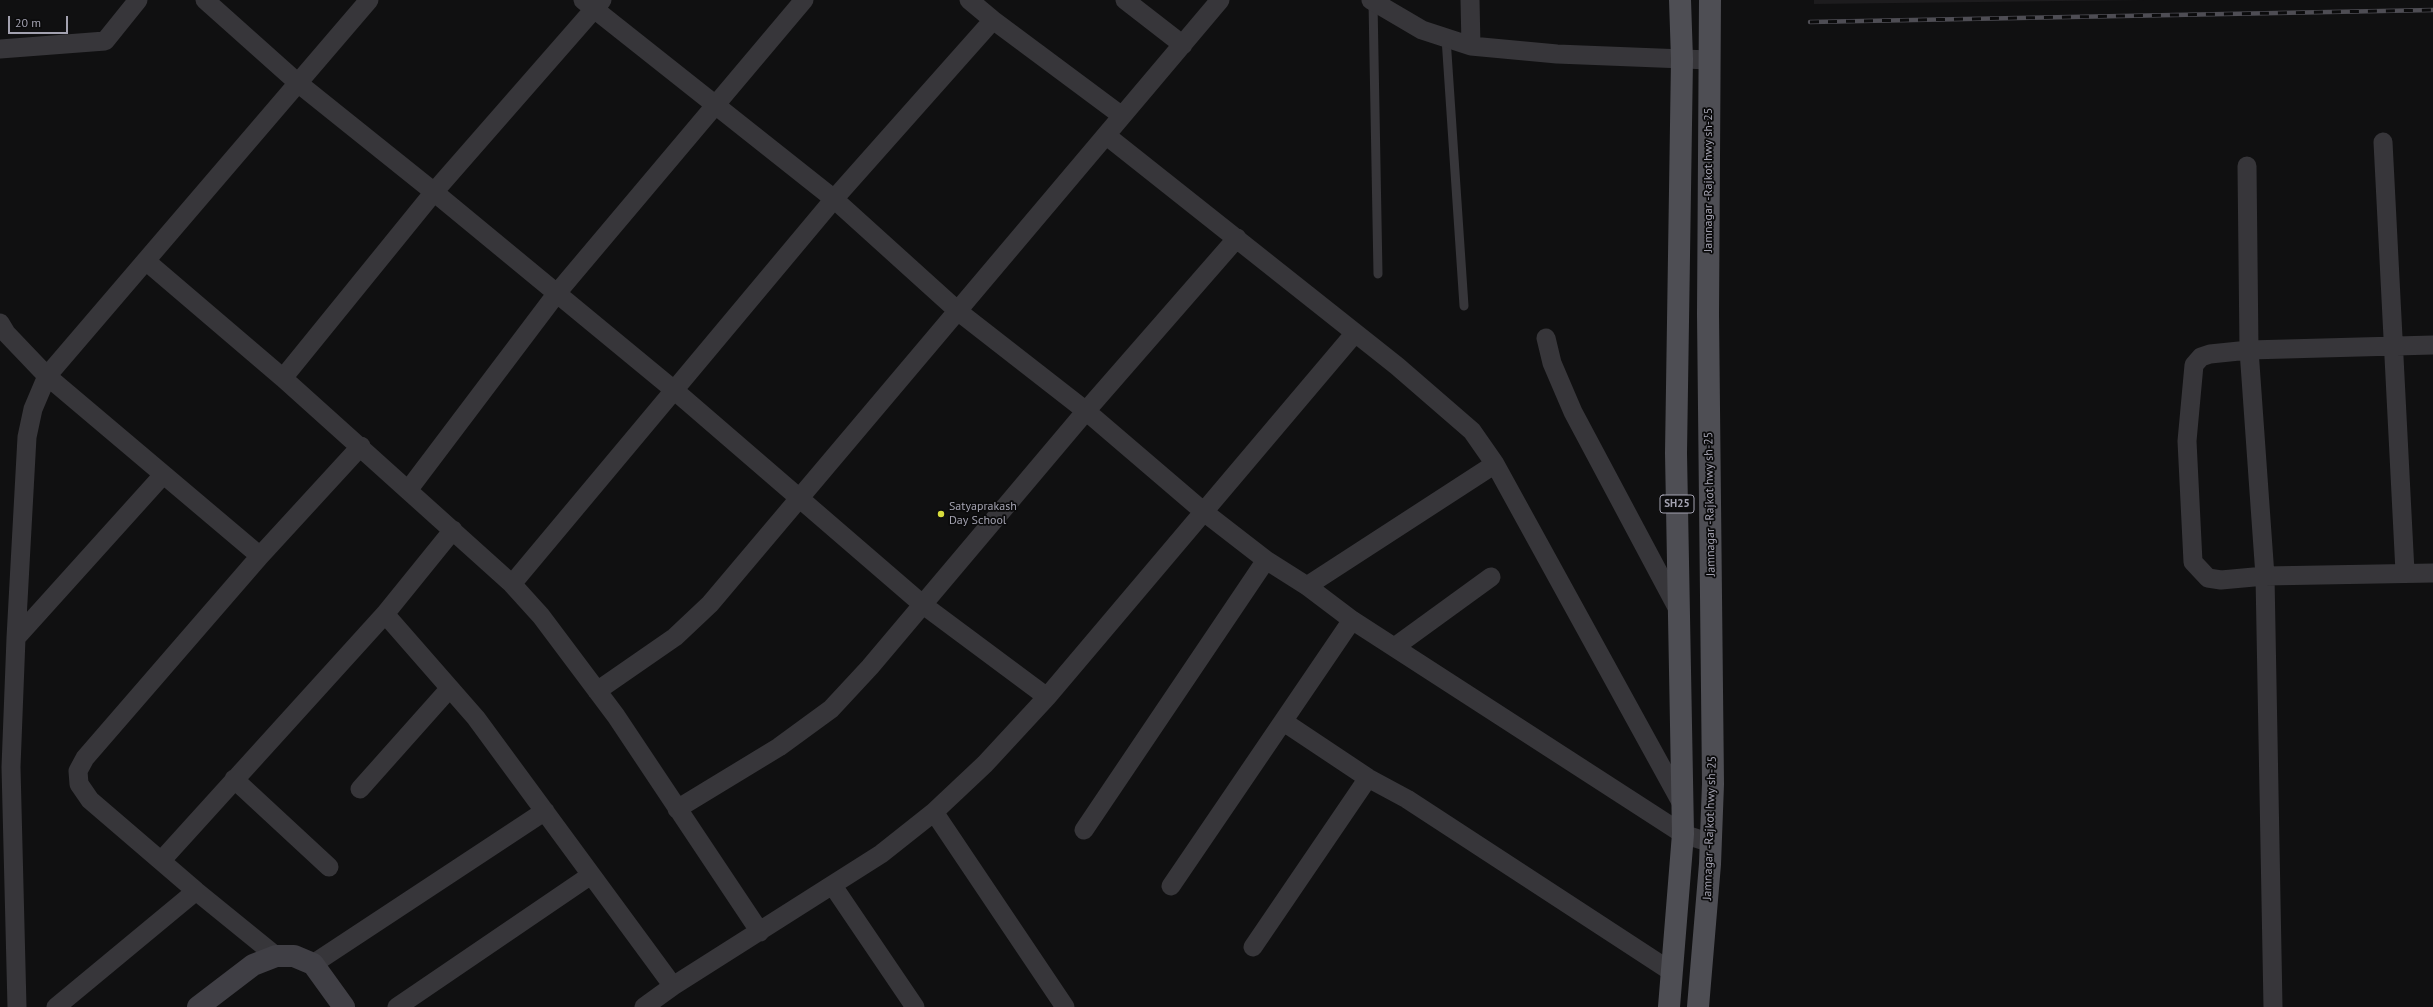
<!DOCTYPE html>
<style>
body{margin:0}
#map{position:relative;width:2433px;height:1007px;overflow:hidden;background:#101011;font-family:"PT Sans",sans-serif}
canvas{display:block}
.scale{position:absolute;left:8px;top:16px;width:60px;height:18px;box-sizing:border-box;border:2px solid #a3a2b0;border-top:0;padding-left:5px;font-size:12px;line-height:14px;white-space:nowrap;color:#a3a2b0;-webkit-text-stroke:3px #0b0b0c;paint-order:stroke}
</style>
<div id="map">
<canvas width="2433" height="1007"></canvas>
<div class="scale">20 m</div>
</div>
<script>
const context = document.querySelector('canvas').getContext('2d');
context.lineJoin = 'round';
function fillPath(path, color) {
  context.fillStyle = color;
  context.fill(path, 'evenodd');
}
function shape(rows) {
  const path = new Path2D();
  for (const r of rows) {
    path.moveTo(r[0], r[1]);
    for (let i = 2; i < r.length; i += 2) path.lineTo(r[i], r[i + 1]);
  }
  return path;
}
function strokePath(path, color, width, dash) {
  context.strokeStyle = color;
  context.lineWidth = width;
  context.lineCap = dash ? 'butt' : 'round';
  context.setLineDash(dash || []);
  context.stroke(path);
}
function drawText(font, color, halo, rows, align = 'center') {
  context.font = font + ' "PT Sans",sans-serif';
  context.lineWidth = 3.5;
  context.setLineDash([]);
  context.textBaseline = 'middle';
  context.strokeStyle = halo;
  context.fillStyle = color;
  for (const [text, x, y, turn = 0] of rows) {
    context.save();
    context.translate(x, y);
    context.rotate((+turn || 0) * Math.PI / 180);
    context.textAlign = isNaN(turn) ? turn : align;
    if (halo) context.strokeText(text, 0, 0);
    context.fillText(text, 0, 0);
    context.restore();
  }
}
fillPath(shape([
 [1814,0,2145,0,1814,4]
]), '#1d1c1e');
strokePath(shape([
 [1373,2,1378,274],
 [1446,38,1464,306]
]), '#37363a', 9);
strokePath(shape([
 [205,0,298,83,434,192,674,390,922,604,1047,697],
 [583,0,834,199,959,312,1086,411,1204,512,1266,560,1307,586,1352,620,1683,834,1711,843],
 [969,0,993,20,1122,116],
 [1125,0,1183,45],
 [1371,0,1422,30,1471,46,1557,54,1709,60],
 [1470,0,1471,46],
 [0,49,105,41,138,0],
 [1107,136,1397,366,1472,431,1495,464,1682,804],
 [2383,142,2405,572],
 [2247,166,2249,350,2265,576,2273,1007],
 [146,261,283,378,512,584,541,616,616,716,760,932],
 [0,323,6,333,47,376,260,556],
 [1546,338,1552,363,1573,412,1679,611],
 [2433,345,2249,350,2210,354,2201,357,2194,365,2187,441,2193,562,2208,578,2221,580,2265,576,2433,573],
 [283,378,434,192,602,0],
 [409,489,557,293,804,0],
 [512,584,834,199,993,20],
 [1307,586,1495,464],
 [385,614,476,718,673,986],
 [16,638,163,475],
 [1396,646,1491,577],
 [597,691,675,637,710,604,1220,0],
 [1284,722,1368,778,1407,799,1672,972],
 [234,779,329,867],
 [360,789,450,688],
 [677,809,779,747,831,709,870,667,1086,411,1237,238],
 [934,812,1065,1007],
 [1084,830,1266,560],
 [161,861,385,614,453,530],
 [833,886,915,1007],
 [1171,886,1352,620],
 [1253,947,1368,778],
 [276,956,196,891,90,800,79,784,78,771,85,758,260,556,361,446],
 [313,964,545,811],
 [17,1007,11,767,16,638,27,437,33,409,47,376,369,0],
 [56,1007,196,891],
 [397,1007,591,875],
 [644,1007,673,986,881,854,934,812,985,764,1047,697,1355,333]
]), '#37363a', 19);
strokePath(shape([
 [198,1007,253,965,276,956,294,956,313,964,344,1007]
]), '#403f45', 22);
strokePath(shape([
 [1669,1007,1683,834,1676,453,1682,59,1680,0],
 [1698,1007,1710,864,1713,784,1708,314,1710,0]
]), '#4e4e54', 22);
const rail = shape([
 [1810,22,2433,10]
]);
strokePath(rail, '#4e4d54', 4.5);
strokePath(rail, '#0b0b0c', 3, [9]);
for (const [x, y, r, color] of [
 [941,514,4,"#d8dc3d"]
]) {
  const dot = new Path2D();
  dot.arc(x, y, r, 0, 2 * Math.PI);
  context.fillStyle = color;
  context.fill(dot);
  strokePath(dot, '#0b0b0c', 1.5);
}
for (const [x, y, w] of [
 [1677,504,34]
]) {
  const box = new Path2D();
  box.roundRect(x - w / 2, y - 9, w, 18, 3);
  context.fillStyle = '#0b0b0c';
  context.fill(box);
  strokePath(box, '#a3a2b0', 1);
}
drawText('bold 11px', '#a3a2b0', null, [
 ["SH25",1677,504]
]);
drawText('12px', '#a3a2b0', '#0b0b0c', [
 ["Jamnagar -Rajkot hwy sh-25",1709,180,-90],
 ["Jamnagar -Rajkot hwy sh-25",1710,504,-91],
 ["Jamnagar -Rajkot hwy sh-25",1710,828,-88]
]);
drawText('12px', '#a3a2b0', '#0b0b0c', [
 ["Satyaprakash",949,507],
 ["Day School",949,521]
], 'left');
</script>
